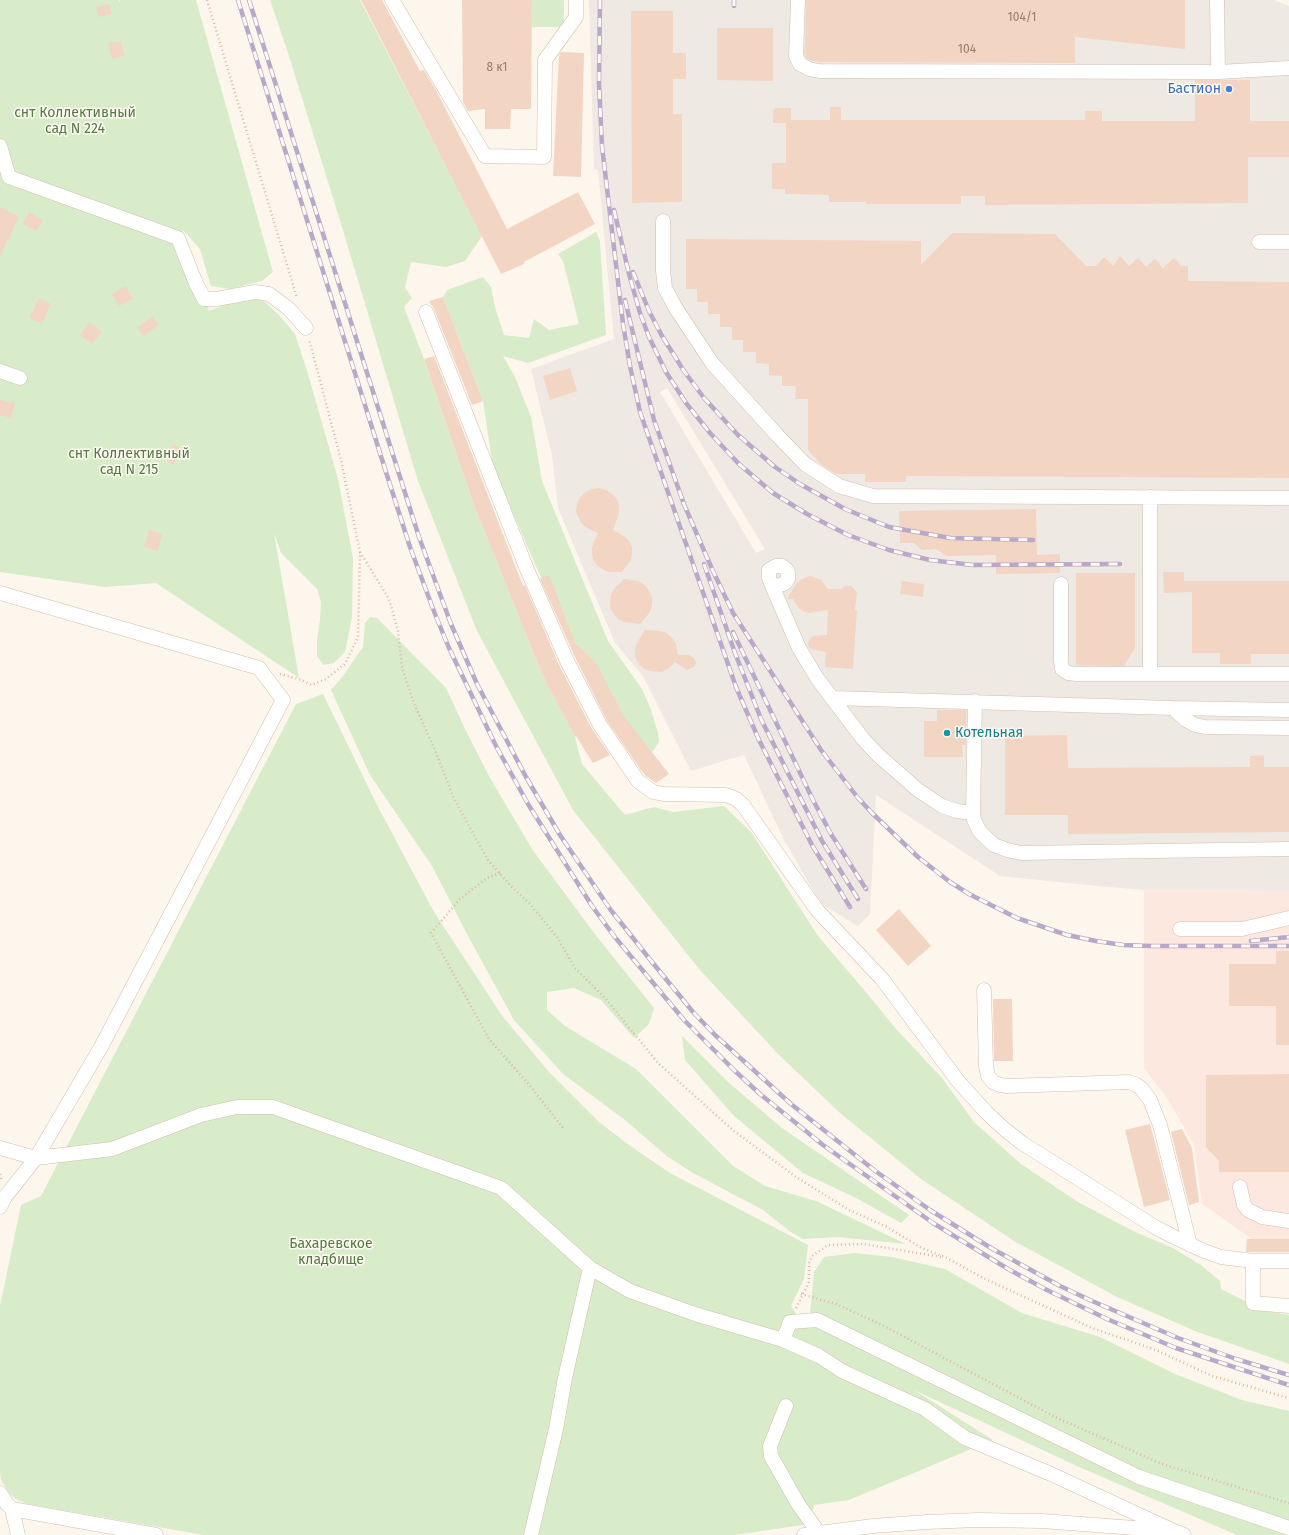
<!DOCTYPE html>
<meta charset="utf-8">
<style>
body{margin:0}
canvas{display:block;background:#fdf6ec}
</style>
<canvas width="1289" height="1535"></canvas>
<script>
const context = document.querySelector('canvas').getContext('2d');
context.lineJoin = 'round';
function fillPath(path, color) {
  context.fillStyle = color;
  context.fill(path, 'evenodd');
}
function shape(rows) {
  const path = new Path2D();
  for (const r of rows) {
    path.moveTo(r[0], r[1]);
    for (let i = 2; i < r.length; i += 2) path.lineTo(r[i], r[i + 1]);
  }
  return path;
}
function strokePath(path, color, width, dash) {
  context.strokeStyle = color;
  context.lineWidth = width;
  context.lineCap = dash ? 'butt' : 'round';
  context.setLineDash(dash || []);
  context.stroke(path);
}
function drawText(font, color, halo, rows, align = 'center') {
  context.font = font + ' "Fira Sans",sans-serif';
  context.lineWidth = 3;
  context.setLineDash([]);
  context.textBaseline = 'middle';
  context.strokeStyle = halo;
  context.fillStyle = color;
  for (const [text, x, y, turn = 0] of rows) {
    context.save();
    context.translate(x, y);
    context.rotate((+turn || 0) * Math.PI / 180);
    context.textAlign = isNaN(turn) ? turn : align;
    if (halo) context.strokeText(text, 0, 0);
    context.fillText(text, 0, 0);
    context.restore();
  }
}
fillPath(shape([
 [1144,890,1289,891,1289,1239,1252,1239,1202,1204,1194,1145,1167,1098,1144,1068]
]), '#fde8e0');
fillPath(shape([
 [589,0,1274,0,1289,6,1289,891,1144,890,1098,886,1000,876,876,795,870,914,858,926,821,904,784,840,744,755,691,771,643,676,615,643,558,508,552,455,531,369,614,339,598,170,594,169],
 [667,388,765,549,756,553,660,392]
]), '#efe9e4');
fillPath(shape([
 [0,0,119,0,120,2,120,0,196,0,273,272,262,281,230,289,211,286,200,249,182,229,209,311,229,303,255,298,264,301,280,316,295,334,308,374,338,479,353,558,352,617,345,652,334,663,323,665,317,656,317,640,320,620,321,602,317,589,281,553,274,533,299,678,156,583,105,587,0,572],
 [270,0,360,0,482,236,465,261,446,267,411,262,405,287,412,298,404,307,424,359,475,508,535,657,547,684,575,737,582,764,625,815,654,807,673,812,724,806,751,832,818,936,865,991,897,1030,942,1078,974,1122,1021,1164,1078,1202,1133,1231,1173,1248,1201,1265,1220,1281,1221,1289,1265,1311,1289,1315,1289,1364,1195,1331,1117,1297,1014,1241,921,1179,840,1113,778,1054,699,969,573,810,477,631,418,481,342,227,289,56],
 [532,0,564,0,564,27,532,27],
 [596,232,600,241,606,335,528,363,503,356,515,377,531,417,542,481,608,641,642,689,650,707,658,733,659,742,649,757,628,746,578,663,493,467,483,401,443,297,447,290,483,277,491,287,495,307,504,335,529,338,534,319,549,330,579,324,563,261,558,254],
 [370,617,377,618,446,688,466,731,490,778,532,849,594,933,654,1008,649,1024,634,1038,601,1000,574,988,547,992,547,1010,565,1026,636,1069,733,1166,765,1186,816,1201,906,1244,837,1237,803,1239,788,1230,763,1210,693,1173,668,1157,625,1120,563,1074,514,1020,467,934,432,866,370,775,331,690,343,676,363,647,365,623],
 [323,694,376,803,434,912,503,1017,550,1073,599,1122,629,1145,670,1173,808,1245,804,1279,791,1306,801,1321,809,1324,814,1272,824,1257,855,1253,892,1257,945,1269,1022,1313,1100,1337,1175,1374,1242,1400,1289,1411,1289,1535,1237,1535,1079,1467,914,1390,993,1440,849,1500,814,1505,810,1524,734,1535,204,1535,27,1504,16,1499,9,1493,1,1480,0,1473,0,1306,21,1205,41,1196,296,704],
 [682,1036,728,1082,782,1128,909,1215,901,1223,856,1198,803,1173,734,1116,685,1060]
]), '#d8ecc9');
fillPath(shape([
 [361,0,382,0,420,71,424,70,437,92,507,229,578,192,595,224,524,262,524,264,501,274],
 [462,0,532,0,531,109,511,109,510,129,485,129,485,109,468,111,463,102],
 [806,0,1185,0,1185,49,1075,37,1075,63,820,62,812,61,806,58,805,54],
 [109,4,112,14,99,17,96,7],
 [631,11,673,11,673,53,686,53,686,79,673,79,673,114,682,114,682,202,632,203],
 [717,28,773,28,773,81,717,80],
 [121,41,124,56,112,59,108,43],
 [561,52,584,53,581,177,553,176,559,55],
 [1195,80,1250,80,1250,121,1289,121,1289,157,1248,157,1248,203,985,205,985,196,961,196,961,204,866,204,866,202,829,202,829,195,785,194,785,189,772,189,772,163,786,163,786,123,773,123,773,112,775,108,791,108,791,120,830,120,830,107,841,107,841,120,1085,120,1085,111,1102,111,1102,121,1195,121],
 [0,207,19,217,0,256],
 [29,212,43,220,36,231,23,224],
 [952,233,1055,234,1086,266,1096,266,1104,257,1113,266,1120,256,1129,266,1138,258,1146,267,1155,259,1163,268,1174,258,1181,266,1188,266,1188,281,1289,282,1289,478,906,476,906,482,865,482,865,474,836,474,822,465,808,450,808,399,795,399,796,386,782,386,782,376,769,375,769,364,756,363,756,352,743,352,743,340,732,340,732,327,720,327,720,314,708,314,708,302,697,302,697,289,686,289,686,239,921,241,921,265],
 [126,286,133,299,119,306,112,294],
 [443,297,483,401,472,405,434,309,429,301],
 [39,298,51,304,42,324,29,318],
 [153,316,159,325,143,336,137,328],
 [89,322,102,332,92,344,80,335],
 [434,356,523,586,525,585,559,665,592,729,610,755,593,763,576,736,575,737,547,684,535,657,475,508,424,359],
 [570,368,577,391,550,400,543,376],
 [0,400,15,403,11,418,0,415],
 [174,444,184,453,172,465,163,455],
 [599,488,606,490,612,494,617,499,619,506,619,513,613,530,624,536,629,541,632,547,632,554,630,561,622,572,608,572,602,569,597,565,593,559,592,553,592,547,598,533,587,528,581,523,578,517,576,511,577,504,580,498,585,492,592,489],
 [1036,509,1037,555,1060,554,1060,573,996,574,996,555,946,556,936,549,922,550,914,543,900,543,899,511],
 [149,530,162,534,158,551,144,547],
 [1163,572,1184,572,1184,581,1289,581,1289,654,1251,654,1251,664,1220,664,1220,653,1192,653,1192,592,1164,593],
 [1076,573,1135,573,1135,648,1124,666,1076,665],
 [549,575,575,643,596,663,623,715,669,774,656,783,646,776,641,770,607,721,575,657,540,579],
 [810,576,821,580,828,589,841,589,845,586,851,586,857,592,855,610,857,610,853,669,825,667,826,652,814,650,809,648,808,643,810,638,814,636,827,635,828,610,809,613,803,611,798,608,793,599,787,599,796,584,800,580],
 [624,579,638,581,645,585,649,591,652,598,652,605,650,612,640,624,624,622,618,619,614,614,610,608,611,595,614,589],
 [902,581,924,584,923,597,900,594],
 [645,630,660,631,666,633,672,638,676,643,678,655,689,655,694,658,696,663,694,667,687,670,675,662,669,668,662,672,649,671,643,668,638,663,635,656,635,649,637,643],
 [937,710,966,710,966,745,962,745,963,757,924,757,924,721,937,721],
 [1067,735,1068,768,1250,767,1250,756,1264,755,1264,767,1289,767,1289,832,1068,834,1068,815,1005,815,1005,736],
 [899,909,931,946,908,966,876,930],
 [1276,951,1289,951,1289,1045,1276,1045,1276,1006,1229,1006,1229,964,1276,964],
 [993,999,1012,999,1013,1061,994,1061],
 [1289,1074,1289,1172,1219,1172,1219,1161,1206,1147,1206,1075],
 [1150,1124,1170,1200,1144,1207,1125,1130],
 [1182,1129,1192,1148,1199,1202,1189,1205,1171,1132],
 [1247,1239,1289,1239,1289,1252,1246,1252]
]), '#f3d5c3');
const minor = shape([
 [392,0,485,156,544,157,545,60,576,17,576,0],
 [798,0,796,56,800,64,809,69,819,71,1218,72,1289,68],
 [1217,0,1218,72],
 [0,146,9,177,178,238,195,281,204,299,216,299,255,292,269,294,289,309,306,328],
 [663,221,663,271,665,288,675,307,712,363,777,435,805,464,839,486,873,496,1289,498],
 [1259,242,1289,242],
 [426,312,526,567,567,661,600,725,638,781,653,792,663,794,726,795,736,799,743,805,817,910,882,979,958,1081,986,1112,1003,1128,1022,1143,1155,1227,1172,1236,1204,1251,1221,1257,1253,1261,1289,1261],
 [0,371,20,378],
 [1061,584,1061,661,1062,669,1068,673,1076,674,1150,674,1150,497],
 [773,588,785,583,788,579,788,573,786,569,782,566,776,566,769,570,769,578,773,588,799,648,817,678,832,698,1173,708,1186,720,1195,725,1205,727,1289,728],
 [0,593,259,668,283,700,101,1047,36,1158,5,1197,0,1207],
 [1150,674,1289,674],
 [832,698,863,739,878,755,918,790,942,806,957,811,973,813],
 [975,701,973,813,974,820,980,832,994,845,1007,850,1021,853,1289,849],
 [1173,708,1289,710],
 [1180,929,1242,929,1289,918],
 [984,990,986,1066,988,1076,993,1082,1000,1085,1007,1086,1129,1082,1135,1084,1141,1088,1150,1100,1160,1125,1190,1245],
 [0,1148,36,1158,112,1149,201,1115,237,1107,273,1107,501,1188,590,1268,630,1291,695,1314,783,1340,819,1356,842,1371,925,1409,965,1438,1051,1474,1174,1531],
 [1240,1187,1244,1205,1248,1210,1262,1217,1289,1221],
 [1253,1261,1253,1303,1289,1306],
 [783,1340,790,1322,817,1320,1139,1477,1289,1528],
 [786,1406,770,1446,771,1456,798,1504,819,1533],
 [0,1493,7,1504,12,1509,18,1535],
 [12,1509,156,1535],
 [531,1535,556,1429,565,1378,590,1268],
 [804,1535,873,1526,927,1522,978,1520,1042,1521,1174,1531,1184,1535]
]);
strokePath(minor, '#d1beb0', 15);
strokePath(shape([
 [207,0,297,298],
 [360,552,389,599,398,631,402,668,415,706,435,750,454,799,488,860,511,886,530,904,557,937,575,968,606,999,658,1063,734,1131,796,1177,849,1210,885,1226,922,1248,947,1258,983,1278,1092,1328,1156,1350,1212,1376,1289,1398],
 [280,674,302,680,311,685,326,679,345,664,358,637,360,552,341,460,309,339],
 [500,873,487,878,460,899,431,933,489,1039,531,1087,563,1128],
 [0,1174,2,1181],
 [801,1294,836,1304,882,1325,1057,1418,1162,1464,1289,1503],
 [796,1308,809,1282,809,1263,812,1256,828,1245,864,1244,941,1257]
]), '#d9b8a5', 2.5, [1, 3]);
strokePath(minor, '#fff', 14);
const rail = shape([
 [238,0,385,469,410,547,435,614,449,648,496,746,528,804,592,906,614,936,684,1020,735,1071,760,1094,823,1145,933,1223,1008,1269,1047,1290,1107,1319,1176,1348,1289,1385],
 [249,0,419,537,451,624,477,684,526,777,560,835,610,909,652,962,693,1012,715,1035,791,1104,874,1170,930,1210,991,1248,1060,1286,1092,1301,1178,1338,1236,1359,1289,1375],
 [600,0,599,84,602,146,623,324,630,366,640,412,736,687,759,740,812,845,850,907],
 [734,6,734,0],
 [614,210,629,274,640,313,649,337,666,372,686,403,710,433,739,464,773,493,807,514,848,535,889,550,930,560,972,565,1120,564],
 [633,272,649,311,662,336,684,371,704,398,738,435,775,467,800,484,845,509,889,527,950,538,1033,540],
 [625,300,654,420,685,507],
 [683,502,712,569,733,613,821,750,858,798,872,813,918,857,950,882,969,894,1017,918,1067,935,1096,941,1123,945,1150,946,1289,946],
 [704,564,735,653,761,719,822,841,858,899],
 [733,632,813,800,831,834,866,889],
 [1251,941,1289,937]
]);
strokePath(rail, '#b9a8c9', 4.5);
strokePath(rail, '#fffaf3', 3, [9]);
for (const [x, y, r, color] of [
 [1229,89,4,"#3f7fe0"],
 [947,733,4,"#0f9aa8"]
]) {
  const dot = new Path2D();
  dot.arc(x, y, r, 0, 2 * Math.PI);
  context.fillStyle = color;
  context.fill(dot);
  strokePath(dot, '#fffaf3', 1.5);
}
drawText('12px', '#987a6a', null, [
 ["104/1",1022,18],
 ["104",967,50],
 ["8 к1",497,68]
]);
drawText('14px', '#366cbe', '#fffaf3', [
 ["Бастион",1221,89]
], 'right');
drawText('14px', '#537a41', '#fffaf3', [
 ["снт Коллективный",75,113],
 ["сад N 224",75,129],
 ["снт Коллективный",129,454],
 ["сад N 215",129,470],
 ["Бахаревское",331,1244],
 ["кладбище",331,1260]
]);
drawText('14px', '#0d838f', '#fffaf3', [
 ["Котельная",955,733]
], 'left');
</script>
